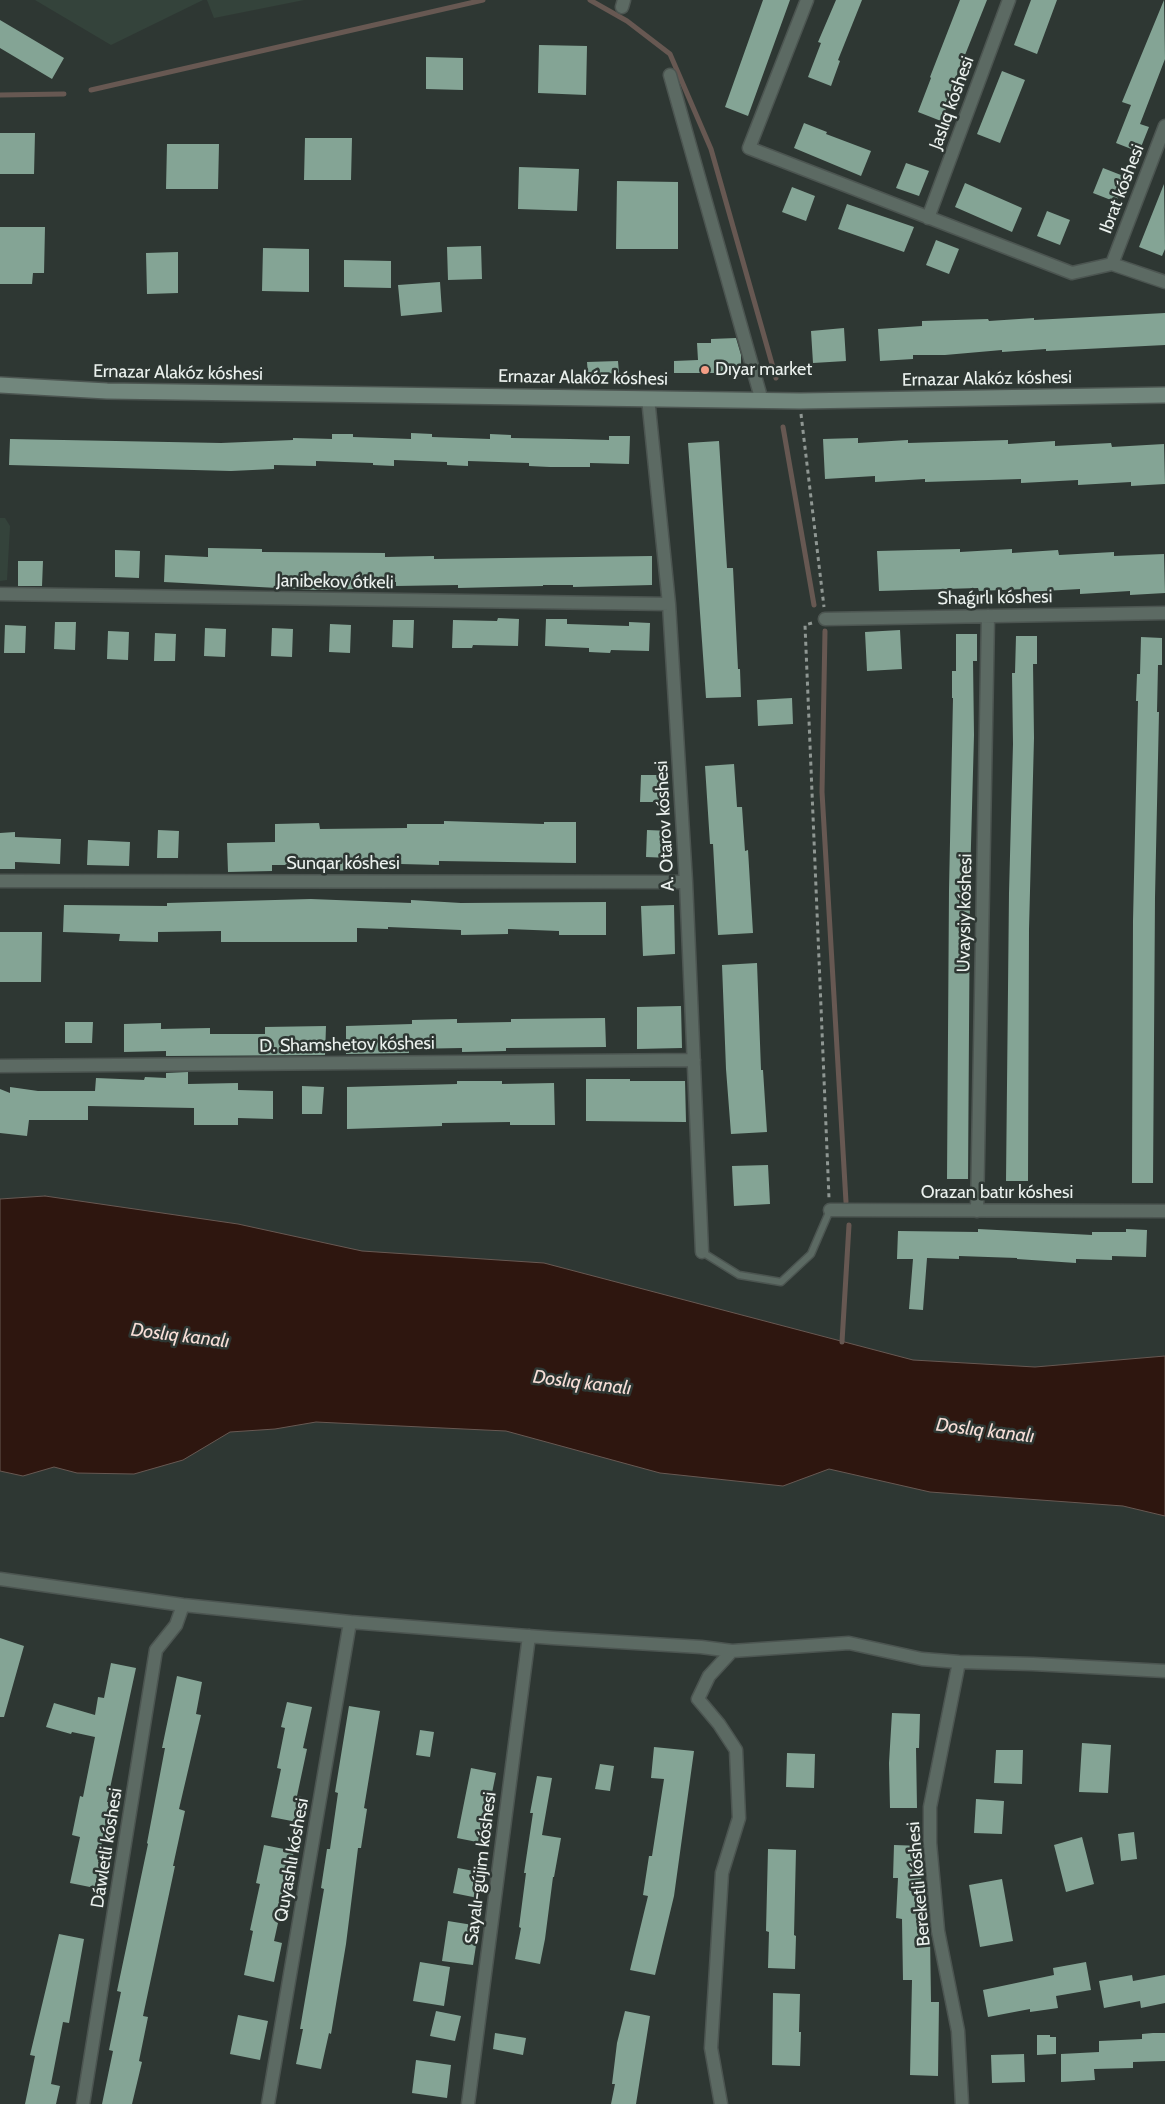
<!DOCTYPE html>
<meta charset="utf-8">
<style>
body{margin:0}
canvas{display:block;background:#2e3733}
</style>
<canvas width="1165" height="2104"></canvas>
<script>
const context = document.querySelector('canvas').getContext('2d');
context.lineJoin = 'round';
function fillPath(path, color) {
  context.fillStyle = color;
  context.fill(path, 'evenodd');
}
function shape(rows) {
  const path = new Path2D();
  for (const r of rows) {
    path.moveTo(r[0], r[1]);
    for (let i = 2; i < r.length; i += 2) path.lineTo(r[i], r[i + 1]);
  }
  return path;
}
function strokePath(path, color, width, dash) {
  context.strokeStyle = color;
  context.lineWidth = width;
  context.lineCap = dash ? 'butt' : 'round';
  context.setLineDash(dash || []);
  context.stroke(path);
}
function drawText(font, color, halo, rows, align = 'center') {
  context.font = font + ' Cabin,sans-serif';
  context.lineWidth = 5;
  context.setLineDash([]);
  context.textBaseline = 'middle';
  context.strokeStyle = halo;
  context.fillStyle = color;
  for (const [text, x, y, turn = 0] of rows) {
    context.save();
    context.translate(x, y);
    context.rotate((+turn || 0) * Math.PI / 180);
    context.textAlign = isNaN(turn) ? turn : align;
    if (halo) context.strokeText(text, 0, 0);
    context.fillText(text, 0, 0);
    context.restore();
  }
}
fillPath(shape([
 [35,0,203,0,111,45],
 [207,0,304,0,214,18],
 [0,518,5,518,10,526,7,580,0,581]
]), '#34433b');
const water = shape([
 [45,1196,238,1224,362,1251,544,1263,913,1360,1035,1367,1165,1356,1165,1516,1123,1506,930,1492,829,1469,783,1486,660,1473,506,1431,316,1422,275,1429,230,1432,183,1460,134,1474,77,1473,54,1467,23,1476,0,1471,0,1199,45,1196]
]);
fillPath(water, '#2e160f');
strokePath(water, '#675852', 1);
strokePath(shape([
 [590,0,627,21,670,54,711,149,776,378],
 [91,90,483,0],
 [0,95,64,94],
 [783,427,814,605],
 [825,631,822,792,846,1202],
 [842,1342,849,1225]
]), '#675852', 5);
fillPath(shape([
 [763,0,790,0,748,116,725,107],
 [836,0,862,0,838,60,840,61,831,86,808,77,821,43,818,42],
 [960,0,987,0,949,95,951,96,941,121,918,112,931,78,930,77],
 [1031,0,1057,0,1037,54,1014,45],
 [1164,0,1165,59,1140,124,1149,127,1139,152,1116,143,1131,105,1122,102],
 [0,20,64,58,52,79,0,48],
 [539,45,587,46,586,95,538,93],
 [426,57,463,58,463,90,426,89],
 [1002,71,1025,80,1000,143,977,134],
 [804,123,827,132,826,134,871,151,861,176,794,148],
 [0,133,35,133,34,174,0,174],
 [305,138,352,138,351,180,304,180],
 [167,144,219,144,218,189,166,189],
 [906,163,929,171,919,196,896,188],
 [519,167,579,169,577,211,518,209],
 [1103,168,1126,177,1116,202,1093,193],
 [617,181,678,182,678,249,616,249],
 [965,183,1022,208,1012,232,955,207],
 [1164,184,1165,249,1162,256,1139,247],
 [792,187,815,196,806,221,782,212],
 [847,204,914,227,904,252,838,229],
 [1047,211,1070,220,1060,245,1037,236],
 [0,227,45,227,44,273,33,273,32,284,0,284],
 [936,240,959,249,949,274,926,265],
 [481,246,482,279,448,280,447,247],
 [263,248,309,249,309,292,262,291],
 [178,252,178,293,147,294,146,253],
 [344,260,391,261,391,288,344,287],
 [440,282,442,312,401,316,398,285],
 [1165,313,1165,345,1046,351,1046,349,1002,352,1002,350,945,355,913,355,913,359,880,361,878,329,922,326,922,321,988,319,989,321,1034,318,1034,320],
 [844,328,846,361,813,363,811,331],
 [736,338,741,355,741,373,674,373,674,361,698,360,697,343,711,343,711,339],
 [618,361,619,373,588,375,587,362],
 [411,433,432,434,432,437,490,439,490,434,511,435,511,438,570,439,609,440,609,436,630,436,629,464,590,463,590,467,550,467,529,466,529,463,468,461,468,466,447,465,447,462,394,460,394,466,373,465,373,463,316,461,316,466,274,465,274,469,231,471,9,465,10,439,221,443,293,440,293,438,332,439,332,434,353,434,353,437,411,439],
 [858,438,858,443,908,440,908,443,1008,440,1008,444,1055,441,1055,446,1111,443,1112,447,1164,444,1165,484,1131,486,1131,482,1078,485,1078,480,1021,483,1021,479,925,482,925,479,875,482,875,476,825,479,823,439],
 [719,441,727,568,733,568,738,669,740,669,741,697,706,698,688,443],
 [208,548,262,549,262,552,385,553,385,557,434,556,434,559,652,556,652,585,573,587,573,585,543,585,543,586,458,588,458,585,396,586,396,582,354,583,354,589,316,590,164,582,165,555,208,557],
 [960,549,960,552,1012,549,1012,553,1058,550,1059,555,1114,552,1114,556,1164,554,1165,593,1130,595,1130,591,1080,594,1080,589,1025,592,1025,589,979,591,978,588,879,591,877,551],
 [115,550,140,551,139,578,115,577],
 [18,561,43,561,42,586,18,586],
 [498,618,519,619,518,646,473,645,472,648,452,648,453,620,497,621],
 [546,619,567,619,567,624,629,626,629,622,650,623,649,651,611,650,610,653,589,652,589,648,545,646],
 [393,620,414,620,413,648,392,647],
 [55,622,76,622,75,650,54,649],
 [330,624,351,625,350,653,329,652],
 [5,625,26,626,25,653,4,653],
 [205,628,226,629,225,657,204,656],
 [272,628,293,629,292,657,271,656],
 [900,630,902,669,867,671,865,632],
 [108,631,129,632,128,660,107,659],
 [155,633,176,634,175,661,154,661],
 [956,634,977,634,977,661,973,661,974,735,970,881,968,1179,947,1179,949,890,953,698,952,698,952,671,956,671],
 [1016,636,1037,636,1037,664,1033,664,1034,738,1029,929,1028,1181,1006,1181,1009,893,1013,744,1012,673,1015,673],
 [1141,637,1162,638,1162,665,1158,665,1157,712,1159,712,1155,897,1153,1183,1132,1183,1133,921,1138,701,1136,701,1137,674,1140,674],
 [792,698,793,724,758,726,757,700],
 [734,764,737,807,742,807,745,851,748,850,753,933,718,935,713,844,710,844,705,766],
 [641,775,665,775,665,802,640,802],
 [444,821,544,824,544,822,576,822,576,863,439,861,439,865,401,864,401,869,322,871,322,865,272,865,272,871,228,872,227,843,275,842,275,824,319,823,320,829,407,828,407,824,444,824],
 [158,830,179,831,178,858,157,858],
 [647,830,671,831,670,858,646,857],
 [15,832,15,837,61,839,60,864,15,862,15,869,0,869,0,833],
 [88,840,130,842,129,866,87,865],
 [311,899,411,903,411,900,461,903,606,902,606,935,559,935,559,931,508,929,508,934,461,935,461,930,388,927,388,929,357,928,357,942,221,942,221,931,158,932,158,942,119,941,120,934,63,932,64,905,167,906,167,903],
 [674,905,675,954,643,956,641,906],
 [0,932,42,932,41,982,0,982],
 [757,963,761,1070,763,1070,767,1132,731,1134,726,1069,722,965],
 [681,1006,682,1048,637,1049,637,1007],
 [605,1018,606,1047,506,1048,506,1051,462,1052,462,1048,409,1049,409,1053,346,1054,346,1026,412,1024,412,1020,457,1019,457,1023,511,1022,511,1019],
 [65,1022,93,1022,92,1043,65,1043],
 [161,1023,161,1029,210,1028,210,1034,265,1034,265,1027,326,1026,325,1055,166,1056,166,1051,124,1052,124,1024],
 [188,1072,188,1084,238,1083,238,1090,273,1091,273,1119,238,1118,238,1125,194,1125,194,1108,88,1106,88,1120,29,1120,27,1136,0,1133,0,1089,10,1093,10,1087,38,1091,95,1091,96,1078,144,1080,145,1077,166,1078,166,1073],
 [586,1079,630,1079,630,1081,685,1081,686,1122,586,1121],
 [457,1081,502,1081,502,1084,554,1083,555,1125,510,1125,510,1122,442,1123,442,1126,347,1129,347,1087,457,1084],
 [302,1086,324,1087,322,1114,302,1114],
 [768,1165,770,1204,734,1206,732,1166],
 [978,1229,1092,1235,1092,1232,1126,1232,1126,1229,1147,1230,1146,1257,1112,1256,1112,1260,1076,1259,1076,1263,1017,1259,1017,1258,959,1256,959,1259,927,1258,923,1310,909,1309,913,1259,897,1259,898,1231,978,1232],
 [0,1638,24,1646,4,1717,0,1717],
 [111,1663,136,1668,107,1802,110,1802,98,1862,101,1863,95,1888,70,1883,80,1837,72,1835,80,1796,83,1797,95,1737,72,1732,71,1734,46,1727,54,1703,95,1715,98,1697,104,1698],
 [177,1676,202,1682,196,1714,201,1715,179,1809,185,1811,173,1866,175,1866,143,2016,148,2017,139,2061,142,2062,132,2104,102,2104,113,2051,109,2050,121,1992,117,1991,148,1844,147,1843,165,1748,162,1748],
 [287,1702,312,1707,303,1748,307,1749,297,1796,302,1797,297,1822,271,1817,281,1769,277,1768,285,1728,281,1727],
 [349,1706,380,1711,364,1808,367,1809,361,1848,358,1848,346,1944,331,2034,329,2033,321,2069,296,2064,303,2029,300,2029,324,1889,321,1888,327,1849,330,1849,338,1793,335,1792],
 [892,1713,920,1714,919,1748,916,1748,917,1808,890,1808,889,1763],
 [420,1730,434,1732,430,1757,416,1755],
 [1082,1743,1111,1745,1108,1793,1079,1792],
 [654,1747,694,1751,674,1896,655,1975,630,1970,648,1896,643,1895,649,1856,652,1856,664,1779,651,1778],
 [996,1750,1023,1750,1022,1784,994,1783],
 [787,1753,815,1754,814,1788,786,1787],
 [600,1764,614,1766,610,1791,595,1789],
 [471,1768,496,1773,482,1843,457,1838],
 [537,1776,552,1778,542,1835,561,1838,554,1877,553,1877,545,1939,540,1964,515,1959,521,1928,519,1927,526,1873,524,1873,533,1813,530,1813],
 [976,1799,1004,1801,1002,1834,974,1833],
 [1134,1832,1137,1859,1121,1861,1118,1834],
 [1082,1837,1094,1884,1066,1892,1054,1845],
 [264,1845,294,1851,274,1941,282,1943,274,1982,244,1975,253,1931,250,1930,260,1884,256,1883],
 [894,1845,922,1846,921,1886,925,1886,924,1934,930,1934,931,2002,939,2002,938,2076,910,2075,912,1980,903,1980,902,1919,896,1918,898,1878,893,1878],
 [768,1849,796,1850,794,1935,796,1936,795,1969,768,1968,769,1932,766,1931],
 [458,1868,484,1873,478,1898,453,1893],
 [1002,1879,1013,1941,980,1947,969,1885],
 [448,1921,479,1926,473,1965,442,1961],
 [59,1934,84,1939,69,2023,63,2022,51,2084,60,2086,56,2104,25,2104,35,2056,30,2055],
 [420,1962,450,1967,444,2006,413,2001],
 [1086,1962,1091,1990,1056,1996,1058,2008,1030,2012,1030,2009,988,2017,983,1990,1054,1975,1053,1968],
 [1132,1975,1133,1981,1165,1975,1165,2003,1141,2008,1140,2001,1104,2008,1099,1981],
 [773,1993,800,1994,799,2032,801,2032,800,2066,772,2065],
 [436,2011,461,2016,455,2041,430,2036],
 [625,2011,650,2016,636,2104,611,2104,615,2084,612,2084,617,2043],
 [238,2015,268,2021,260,2060,230,2054],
 [495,2033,526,2038,523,2055,493,2049],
 [1153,2033,1165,2033,1165,2061,1133,2062,1133,2068,1094,2069,1095,2080,1061,2082,1061,2054,1099,2052,1099,2041,1142,2039,1142,2034],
 [1037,2035,1050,2035,1050,2037,1056,2037,1056,2054,1037,2055],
 [1024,2054,1025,2082,992,2083,991,2055],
 [416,2060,451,2065,447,2098,412,2093]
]), '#84a495');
const lane = shape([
 [702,1252,739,1275,781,1282,811,1254,830,1210]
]);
const street = shape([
 [807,0,749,148,1072,273,1112,264,1165,282],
 [622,7,624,0],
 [670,75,762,401],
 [928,218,1009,0],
 [1112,264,1165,126],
 [648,398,669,604,686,882,702,1252],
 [0,594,669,604],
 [825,619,1165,613],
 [0,881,686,882],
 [0,1066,694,1060],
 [830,1210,1165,1211],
 [977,1211,988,616],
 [0,1579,183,1605,350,1622,553,1638,701,1647,732,1651,849,1643,922,1659,959,1662,1033,1664,1165,1671],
 [959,1662,930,1807,930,1843,938,1931,958,2031,962,2104],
 [83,2104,156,1650,176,1625,183,1605],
 [268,2104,350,1622],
 [468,2104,529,1636],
 [721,2104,711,2048,722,1873,739,1818,736,1750,719,1724,698,1699,709,1676,732,1651]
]);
const secondary = shape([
 [0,385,107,391,800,401,1165,395]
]);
strokePath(lane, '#4c5551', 9);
strokePath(street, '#4c5551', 15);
strokePath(secondary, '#4c5551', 18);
strokePath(shape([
 [801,414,824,607],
 [812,623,805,625,829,1198]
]), '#8f9793', 3, [4, 4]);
strokePath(lane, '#5c6a63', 6);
strokePath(street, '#5c6a63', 12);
strokePath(secondary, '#72877d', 15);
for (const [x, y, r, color] of [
 [705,370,5,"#f49e86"]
]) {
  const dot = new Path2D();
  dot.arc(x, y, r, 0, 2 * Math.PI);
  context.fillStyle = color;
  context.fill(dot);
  strokePath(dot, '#2e3733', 2);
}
drawText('18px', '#ebf1ee', '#2e3733', [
 ["Jaslıq kóshesi",952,103,-70],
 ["Ibrat kóshesi",1122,189,-69],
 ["Ernazar Alakóz kóshesi",178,373,1],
 ["Ernazar Alakóz kóshesi",583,378,1],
 ["Ernazar Alakóz kóshesi",987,379,-1],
 ["Janibekov ótkeli",335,582,1],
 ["Shaǵırlı kóshesi",995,598,-1],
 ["A. Otarov kóshesi",665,826,-93],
 ["Sunqar kóshesi",343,864],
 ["Uvaysiy kóshesi",965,913,-89],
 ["D. Shamshetov kóshesi",347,1045,-1],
 ["Orazan batır kóshesi",997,1193],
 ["Dáwletli kóshesi",107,1848,-81],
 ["Quyashlı kóshesi",292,1860,-80],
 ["Sayalı-gújim kóshesi",481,1868,-83],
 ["Bereketli kóshesi",919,1884,-95]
]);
drawText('18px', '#ebf1ee', '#2e3733', [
 ["Dıyar market",715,370]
], 'left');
drawText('italic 19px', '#f7ded7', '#2e3733', [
 ["Doslıq kanalı",180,1336,7],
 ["Doslıq kanalı",582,1383,7],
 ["Doslıq kanalı",985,1431,7]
]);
</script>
